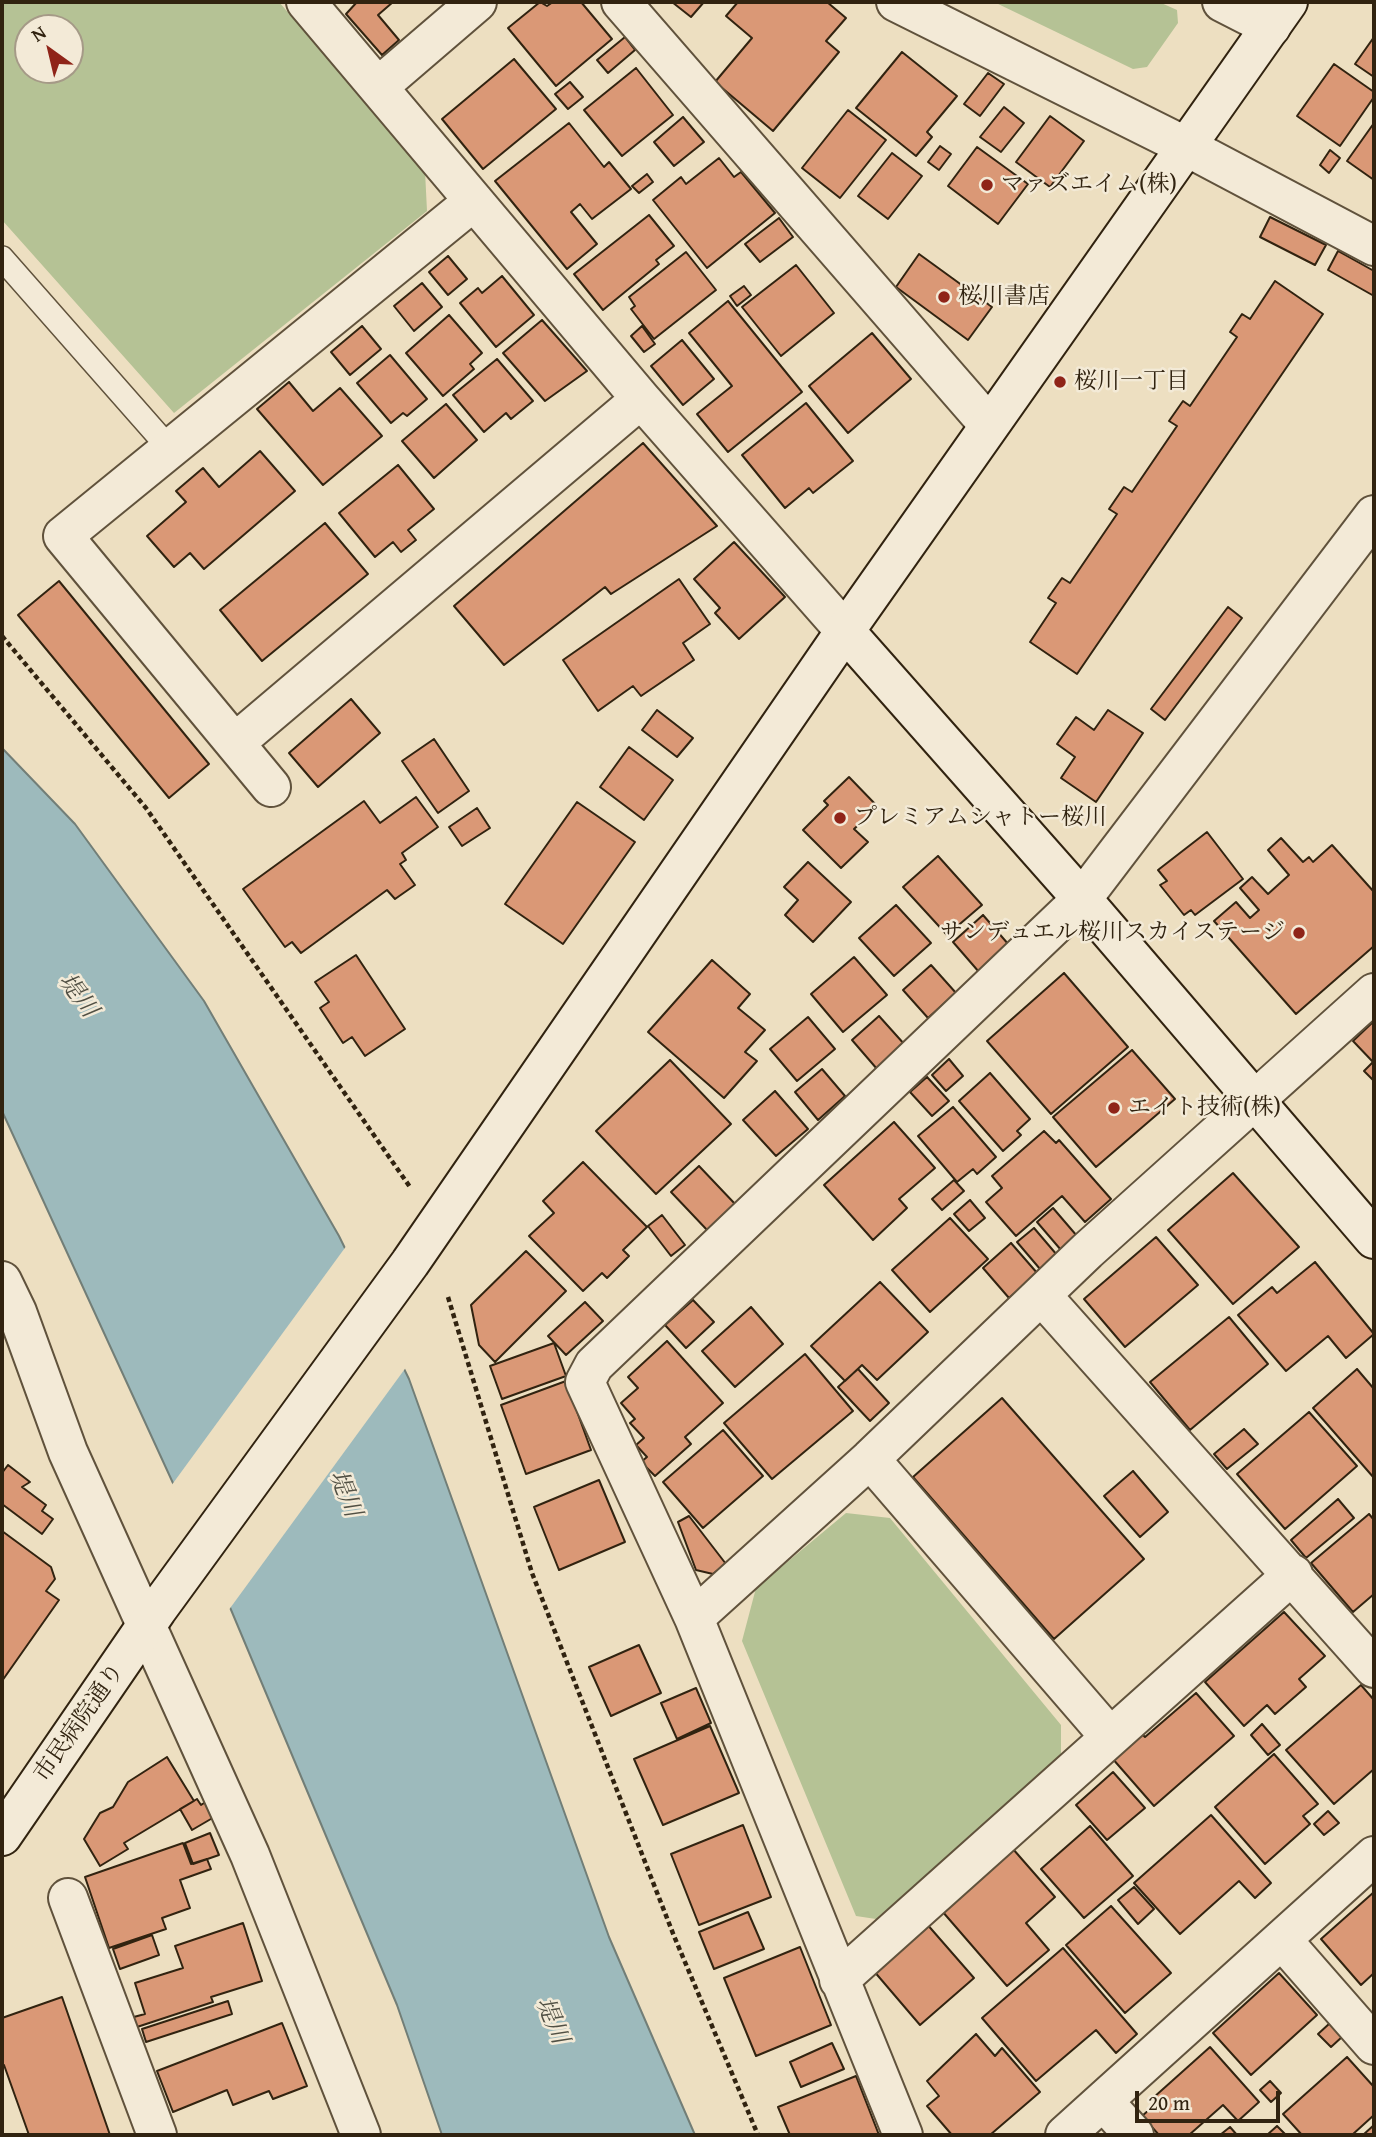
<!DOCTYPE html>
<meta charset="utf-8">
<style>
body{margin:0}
#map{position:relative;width:1376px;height:2137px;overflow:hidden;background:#eddfc1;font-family:"Gentium Book Plus",serif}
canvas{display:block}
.frame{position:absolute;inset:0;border:4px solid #312310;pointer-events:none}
.north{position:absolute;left:14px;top:14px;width:70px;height:70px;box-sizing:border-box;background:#f3ead7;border:2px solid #a59a87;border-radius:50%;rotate:326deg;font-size:19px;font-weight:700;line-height:28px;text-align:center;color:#312310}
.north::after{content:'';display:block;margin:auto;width:24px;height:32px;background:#8f2418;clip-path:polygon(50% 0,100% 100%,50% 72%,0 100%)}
.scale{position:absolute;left:1135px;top:2091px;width:145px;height:32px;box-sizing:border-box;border:4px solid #312310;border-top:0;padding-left:9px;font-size:21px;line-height:24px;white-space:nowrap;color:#312310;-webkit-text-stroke:5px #f3ead7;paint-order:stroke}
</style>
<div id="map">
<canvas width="1376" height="2137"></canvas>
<div class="frame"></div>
<div class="north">N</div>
<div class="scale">20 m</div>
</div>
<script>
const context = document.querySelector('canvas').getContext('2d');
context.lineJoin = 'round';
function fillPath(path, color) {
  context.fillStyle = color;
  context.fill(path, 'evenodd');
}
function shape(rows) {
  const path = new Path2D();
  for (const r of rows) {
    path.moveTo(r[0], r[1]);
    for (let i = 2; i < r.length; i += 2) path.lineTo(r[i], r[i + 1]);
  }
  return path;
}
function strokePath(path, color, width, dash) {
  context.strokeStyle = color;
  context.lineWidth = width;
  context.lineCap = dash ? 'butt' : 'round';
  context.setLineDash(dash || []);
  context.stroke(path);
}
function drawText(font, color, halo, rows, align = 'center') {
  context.font = font + ' "Gentium Book Plus","Noto Serif JP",serif';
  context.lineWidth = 5;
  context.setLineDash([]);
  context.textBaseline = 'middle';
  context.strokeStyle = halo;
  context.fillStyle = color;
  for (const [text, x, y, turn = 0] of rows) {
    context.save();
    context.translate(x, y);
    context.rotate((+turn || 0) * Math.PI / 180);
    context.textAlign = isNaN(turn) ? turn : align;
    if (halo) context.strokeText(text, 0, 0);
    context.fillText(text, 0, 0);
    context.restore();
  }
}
fillPath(shape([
 [2,2,279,2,425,171,427,211,174,413,2,220],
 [28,28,70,28,70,70,28,70],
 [994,2,1159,2,1177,10,1178,23,1147,67,1133,69],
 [846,1513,890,1518,1061,1725,1061,1757,876,1919,856,1916,742,1641,756,1588]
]), '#b5c295');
const water = shape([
 [2,748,75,824,204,1001,339,1236,409,1379,609,1937,695,2135,442,2135,397,2005,229,1605,2,1111,2,748]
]);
fillPath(water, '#9dbabc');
strokePath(water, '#727e77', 2);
fillPath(shape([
 [347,1245,407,1366,228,1611,171,1486]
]), '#eddfc1');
const building = shape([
 [357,2,393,2,378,15,399,40,382,55,346,14,357,2],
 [540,2,547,6,553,2,581,2,612,39,556,86,508,28,540,2],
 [672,2,704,2,691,17,672,2],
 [738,2,827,2,846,18,826,41,839,52,773,131,715,82,752,38,726,16,738,2],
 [625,37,635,50,608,73,597,60,625,37],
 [1374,37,1374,77,1355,64,1374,37],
 [902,52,957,96,927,132,932,137,916,156,856,108,902,52],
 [514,59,556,109,483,169,442,119,514,59],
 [1334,64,1374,92,1374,97,1340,146,1297,116,1334,64],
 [636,68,673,115,622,156,584,110,636,68],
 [988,73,1004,84,980,116,964,104,988,73],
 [570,82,583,97,568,109,555,94,570,82],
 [1004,107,1024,123,1001,152,980,137,1004,107],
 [848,110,886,140,840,198,802,168,848,110],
 [1050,116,1084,141,1050,187,1016,162,1050,116],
 [683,117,704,142,674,166,654,142,683,117],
 [569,123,604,167,609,162,631,189,592,219,580,204,571,212,597,244,567,269,495,181,569,123],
 [1374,123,1374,180,1347,161,1374,123],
 [940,146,951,154,939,170,928,162,940,146],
 [977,147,1028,184,998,224,948,186,977,147],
 [1330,150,1340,158,1329,173,1320,165,1330,150],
 [892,153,922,176,888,219,858,196,892,153],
 [719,158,734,177,741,172,775,213,707,268,653,200,681,177,686,184,719,158],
 [647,174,653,182,639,193,632,186,647,174],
 [649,215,674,246,656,260,659,264,603,310,574,274,649,215],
 [1270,217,1326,245,1315,265,1260,237,1270,217],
 [779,218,793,237,760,262,745,244,779,218],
 [1338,251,1374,271,1374,296,1328,270,1338,251],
 [686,252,716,290,654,339,631,309,635,306,629,297,686,252],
 [919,254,992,307,968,340,896,287,919,254],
 [448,256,467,279,448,295,429,272,448,256],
 [796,265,834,313,781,356,742,307,796,265],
 [502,276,534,315,496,347,460,303,478,288,482,293,502,276],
 [1275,281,1323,314,1077,674,1030,642,1056,603,1048,598,1062,578,1070,583,1117,514,1109,509,1124,487,1132,492,1177,426,1169,421,1183,401,1190,406,1237,337,1230,332,1242,314,1250,319,1275,281],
 [422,283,442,307,414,331,394,306,422,283],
 [744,286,751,295,737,306,730,296,744,286],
 [728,301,802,392,728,452,697,414,732,386,689,333,728,301],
 [449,315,482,353,470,364,474,369,443,396,406,353,449,315],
 [542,320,587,371,545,401,503,353,542,320],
 [362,326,381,349,350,375,331,352,362,326],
 [642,326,655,344,644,352,631,336,642,326],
 [872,333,911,379,848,433,809,386,872,333],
 [682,340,714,379,683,405,651,366,682,340],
 [390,355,427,399,407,416,403,413,391,423,357,383,390,355],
 [497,359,533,401,511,419,506,413,484,432,453,395,497,359],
 [289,382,313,411,340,388,382,436,323,485,257,409,289,382],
 [806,403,853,461,813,493,809,488,785,508,742,455,806,403],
 [446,404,477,440,434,478,402,441,446,404],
 [643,443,717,526,611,594,605,587,504,665,454,606,643,443],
 [260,451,295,491,204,569,190,553,174,567,147,536,186,502,176,491,203,468,219,487,260,451],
 [398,465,434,509,408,530,416,540,401,552,393,542,375,557,339,513,398,465],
 [325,523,368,574,262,661,220,610,325,523],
 [734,542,785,597,739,639,715,613,720,608,694,579,734,542],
 [679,579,710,624,683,643,694,660,641,696,633,686,598,711,563,660,679,579],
 [59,581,209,764,169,798,18,615,59,581],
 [1228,607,1242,618,1165,720,1151,709,1228,607],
 [351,699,380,733,318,787,289,753,351,699],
 [657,710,693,738,677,757,642,730,657,710],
 [1108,710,1143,733,1096,802,1061,778,1075,757,1057,744,1076,717,1094,730,1108,710],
 [434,739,469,791,438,813,402,761,434,739],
 [629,747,673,780,644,820,600,787,629,747],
 [849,777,878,807,854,829,868,842,841,868,803,830,828,805,824,801,849,777],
 [416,797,438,827,402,853,406,860,400,864,415,885,395,899,387,890,301,953,292,942,285,947,243,889,364,801,380,823,416,797],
 [577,802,635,842,563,944,505,904,577,802],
 [477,808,490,828,462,846,449,827,477,808],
 [1207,832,1243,879,1195,915,1191,910,1184,915,1160,885,1167,881,1158,870,1207,832],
 [1281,838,1303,862,1309,857,1313,862,1332,845,1374,892,1374,946,1296,1014,1214,921,1236,902,1250,918,1259,910,1240,888,1252,877,1268,894,1289,875,1268,850,1281,838],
 [938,856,982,905,947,935,903,887,938,856],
 [808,862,851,902,813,942,785,915,798,900,784,887,808,862],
 [896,905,931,943,894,976,859,938,896,905],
 [983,915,1009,945,979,972,953,942,983,915],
 [356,955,405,1029,365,1056,352,1037,343,1043,320,1008,329,1002,315,982,356,955],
 [854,957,887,995,843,1032,811,994,854,957],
 [712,960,750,994,738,1008,765,1030,745,1052,757,1061,724,1098,648,1032,712,960],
 [931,965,956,993,928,1018,903,990,931,965],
 [1064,973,1128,1047,1051,1114,987,1041,1064,973],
 [879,1016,905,1045,877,1069,852,1040,879,1016],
 [808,1017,835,1049,797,1081,770,1049,808,1017],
 [1374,1021,1374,1081,1364,1071,1373,1062,1353,1041,1374,1021],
 [1132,1050,1175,1099,1096,1167,1053,1117,1132,1050],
 [949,1059,963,1076,946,1091,932,1075,949,1059],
 [670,1060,731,1124,656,1194,596,1131,670,1060],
 [822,1069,845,1096,818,1120,795,1092,822,1069],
 [990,1073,1030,1119,1017,1131,1021,1135,1003,1151,959,1101,990,1073],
 [927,1077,949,1101,932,1116,910,1092,927,1077],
 [775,1091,808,1129,776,1156,743,1120,775,1091],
 [953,1107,996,1157,977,1174,973,1169,957,1182,918,1136,953,1107],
 [894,1122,935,1168,899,1199,907,1208,873,1240,824,1185,894,1122],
 [1044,1131,1056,1143,1059,1140,1111,1199,1085,1222,1062,1196,1016,1236,986,1202,1002,1188,992,1176,1044,1131],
 [583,1162,647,1227,623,1250,629,1256,607,1278,602,1273,583,1291,529,1236,554,1213,543,1201,583,1162],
 [699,1166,736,1205,708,1231,671,1192,699,1166],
 [1233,1173,1299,1247,1233,1304,1168,1230,1233,1173],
 [954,1180,964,1191,942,1210,932,1199,954,1180],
 [970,1200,985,1218,969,1231,954,1214,970,1200],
 [1053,1208,1077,1236,1061,1250,1037,1222,1053,1208],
 [662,1215,685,1245,671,1256,648,1226,662,1215],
 [950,1218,988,1259,930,1312,892,1270,950,1218],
 [1034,1228,1057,1255,1040,1269,1017,1242,1034,1228],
 [1156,1237,1198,1285,1125,1347,1084,1299,1156,1237],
 [1011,1243,1038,1274,1009,1298,983,1268,1011,1243],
 [526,1251,566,1291,495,1362,479,1345,471,1305,526,1251],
 [1315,1262,1374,1334,1346,1358,1328,1336,1286,1371,1238,1315,1272,1287,1277,1293,1315,1262],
 [880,1282,928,1332,877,1380,862,1365,845,1381,811,1346,880,1282],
 [693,1300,714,1322,686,1348,665,1325,693,1300],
 [585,1302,603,1321,566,1355,548,1336,585,1302],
 [751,1307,783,1344,735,1387,702,1351,751,1307],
 [1229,1317,1268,1364,1190,1430,1150,1382,1229,1317],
 [667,1341,723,1403,685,1437,691,1444,655,1476,641,1462,647,1457,636,1445,644,1438,630,1423,635,1419,621,1403,638,1388,628,1377,667,1341],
 [554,1343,566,1376,502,1399,490,1366,554,1343],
 [805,1354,853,1411,772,1479,724,1423,805,1354],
 [858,1369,889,1403,870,1421,838,1387,858,1369],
 [1357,1369,1374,1389,1374,1478,1313,1408,1357,1369],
 [566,1381,591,1450,526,1474,501,1405,566,1381],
 [1002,1398,1144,1559,1054,1639,913,1477,1002,1398],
 [1309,1412,1357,1466,1285,1529,1237,1474,1309,1412],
 [1244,1429,1258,1444,1227,1469,1214,1454,1244,1429],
 [723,1430,763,1476,703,1528,663,1482,723,1430],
 [8,1465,30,1482,22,1487,46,1505,42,1511,53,1519,42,1534,2,1504,2,1473,8,1465],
 [1133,1471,1168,1512,1140,1537,1104,1496,1133,1471],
 [599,1480,625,1542,559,1570,534,1507,599,1480],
 [1338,1499,1354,1518,1306,1558,1291,1540,1338,1499],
 [1369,1514,1374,1520,1374,1594,1353,1612,1311,1563,1369,1514],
 [689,1516,726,1564,713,1574,696,1570,678,1522,689,1516],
 [2,1531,51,1567,55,1579,46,1591,59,1600,2,1681,2,1531],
 [1284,1612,1325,1656,1299,1679,1306,1687,1275,1714,1267,1705,1244,1726,1205,1682,1284,1612],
 [639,1645,661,1693,611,1716,589,1667,639,1645],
 [1361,1685,1374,1700,1374,1769,1334,1804,1286,1750,1361,1685],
 [696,1688,711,1723,677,1739,661,1703,696,1688],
 [1196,1693,1234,1736,1154,1806,1112,1758,1141,1733,1145,1737,1196,1693],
 [1262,1724,1280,1745,1268,1755,1251,1735,1262,1724],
 [710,1726,739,1793,663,1825,634,1759,710,1726],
 [1274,1754,1318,1804,1303,1816,1310,1824,1265,1864,1215,1807,1274,1754],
 [167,1757,194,1801,124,1843,128,1849,100,1866,84,1839,100,1813,113,1807,128,1782,167,1757],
 [1113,1772,1145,1808,1107,1840,1076,1805,1113,1772],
 [197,1799,201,1805,207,1801,216,1816,192,1830,180,1809,197,1799],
 [1328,1811,1339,1823,1324,1835,1314,1824,1328,1811],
 [1211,1815,1271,1883,1255,1898,1239,1881,1180,1934,1134,1883,1211,1815],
 [743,1825,771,1897,699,1925,671,1854,743,1825],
 [1090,1826,1133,1876,1084,1918,1041,1869,1090,1826],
 [210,1833,219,1855,193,1864,185,1843,210,1833],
 [183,1843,191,1864,207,1859,211,1869,180,1880,190,1908,162,1918,166,1929,109,1948,85,1877,183,1843],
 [1013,1849,1055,1897,1026,1923,1049,1950,1007,1986,942,1911,1013,1849],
 [1134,1887,1154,1909,1138,1924,1118,1900,1134,1887],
 [1374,1892,1374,1973,1361,1985,1321,1939,1374,1892],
 [1111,1906,1171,1973,1125,2013,1066,1945,1111,1906],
 [748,1912,764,1949,714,1969,699,1932,748,1912],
 [243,1923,262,1981,211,1997,213,2002,134,2028,130,2018,145,2014,135,1983,183,1968,175,1946,243,1923],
 [926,1923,974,1978,920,2025,873,1970,926,1923],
 [152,1935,159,1955,120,1969,113,1949,152,1935],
 [800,1947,831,2025,756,2056,724,1978,800,1947],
 [1063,1948,1137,2034,1116,2053,1096,2030,1036,2081,982,2018,1063,1948],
 [1279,1973,1317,2015,1251,2075,1213,2033,1279,1973],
 [62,1997,110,2135,29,2135,4,2065,2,2066,2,2018,62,1997],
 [228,2001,232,2014,146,2042,142,2029,228,2001],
 [282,2023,307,2086,273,2099,269,2091,233,2105,227,2090,173,2112,157,2071,282,2023],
 [1330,2023,1343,2036,1331,2047,1318,2034,1330,2023],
 [976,2034,995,2056,1002,2048,1040,2092,990,2135,952,2135,927,2106,939,2096,927,2081,976,2034],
 [832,2043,844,2069,801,2087,790,2062,832,2043],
 [1210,2047,1259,2102,1238,2121,1223,2105,1189,2135,1159,2135,1142,2116,1157,2103,1153,2098,1210,2047],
 [1347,2057,1374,2087,1374,2115,1352,2135,1302,2135,1283,2114,1347,2057],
 [856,2076,879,2135,790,2135,778,2107,856,2076],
 [1270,2081,1281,2093,1271,2102,1260,2090,1270,2081],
 [1374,2125,1374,2135,1363,2135,1374,2125],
 [1277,2126,1286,2135,1267,2135,1277,2126],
 [1230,2127,1237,2135,1220,2135,1230,2127]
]);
fillPath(building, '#da9876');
strokePath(building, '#312310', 2);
const lane = shape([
 [2,258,170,449]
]);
const street = shape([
 [306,2,641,399,845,631],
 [621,2,989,425],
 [896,2,1187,147,1374,246],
 [1222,2,1271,27],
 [378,87,477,2],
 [236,742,641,399],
 [271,787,63,536,474,201],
 [2,1281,17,1312,68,1452,250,1855,361,2135],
 [1042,1296,1374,1668],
 [870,1459,1110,1737],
 [694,1618,585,1382,594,1365,1082,899,1374,515],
 [68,1898,157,2135],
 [1283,1941,1374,2045],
 [839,1980,1293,1574],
 [1104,2102,1134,2135],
 [903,2135,694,1618,870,1459,1087,1251,1374,993],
 [1065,2135,1374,1856]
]);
const secondary = shape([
 [845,631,1082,899,1374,1239],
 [2,1836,157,1610,410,1263,845,631,1288,2]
]);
strokePath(lane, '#60523c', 26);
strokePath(street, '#60523c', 42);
strokePath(secondary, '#312310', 42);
strokePath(shape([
 [2,636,146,808,410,1187],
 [448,1297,532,1573,674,1936,758,2135]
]), '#312310', 4.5, [5, 3.5]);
strokePath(lane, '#f3ead7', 23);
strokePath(street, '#f3ead7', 38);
strokePath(secondary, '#f3ead7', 38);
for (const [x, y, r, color] of [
 [987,185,7,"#8f2418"],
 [944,297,7,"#8f2418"],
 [1060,382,7,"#8f2418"],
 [840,818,7,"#8f2418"],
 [1299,933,7,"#8f2418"],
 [1114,1108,7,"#8f2418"]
]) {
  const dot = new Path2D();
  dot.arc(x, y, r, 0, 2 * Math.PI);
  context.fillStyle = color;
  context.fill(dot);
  strokePath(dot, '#f3ead7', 2.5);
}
drawText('23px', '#312310', '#f3ead7', [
 ["マァズエイム(株)",1001,185],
 ["桜川書店",958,297],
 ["桜川一丁目",1074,382],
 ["プレミアムシャトー桜川",854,818],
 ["サンデュエル桜川スカイステージ",1285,933,"right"],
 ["エイト技術(株)",1128,1108]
], 'left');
drawText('23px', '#312310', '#f3ead7', [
 ["市民病院通り",80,1723,-55]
]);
drawText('italic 24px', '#515044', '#f3ead7', [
 ["堤川",77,996,53],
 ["堤川",344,1494,68],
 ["堤川",551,2021,67]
]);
</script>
